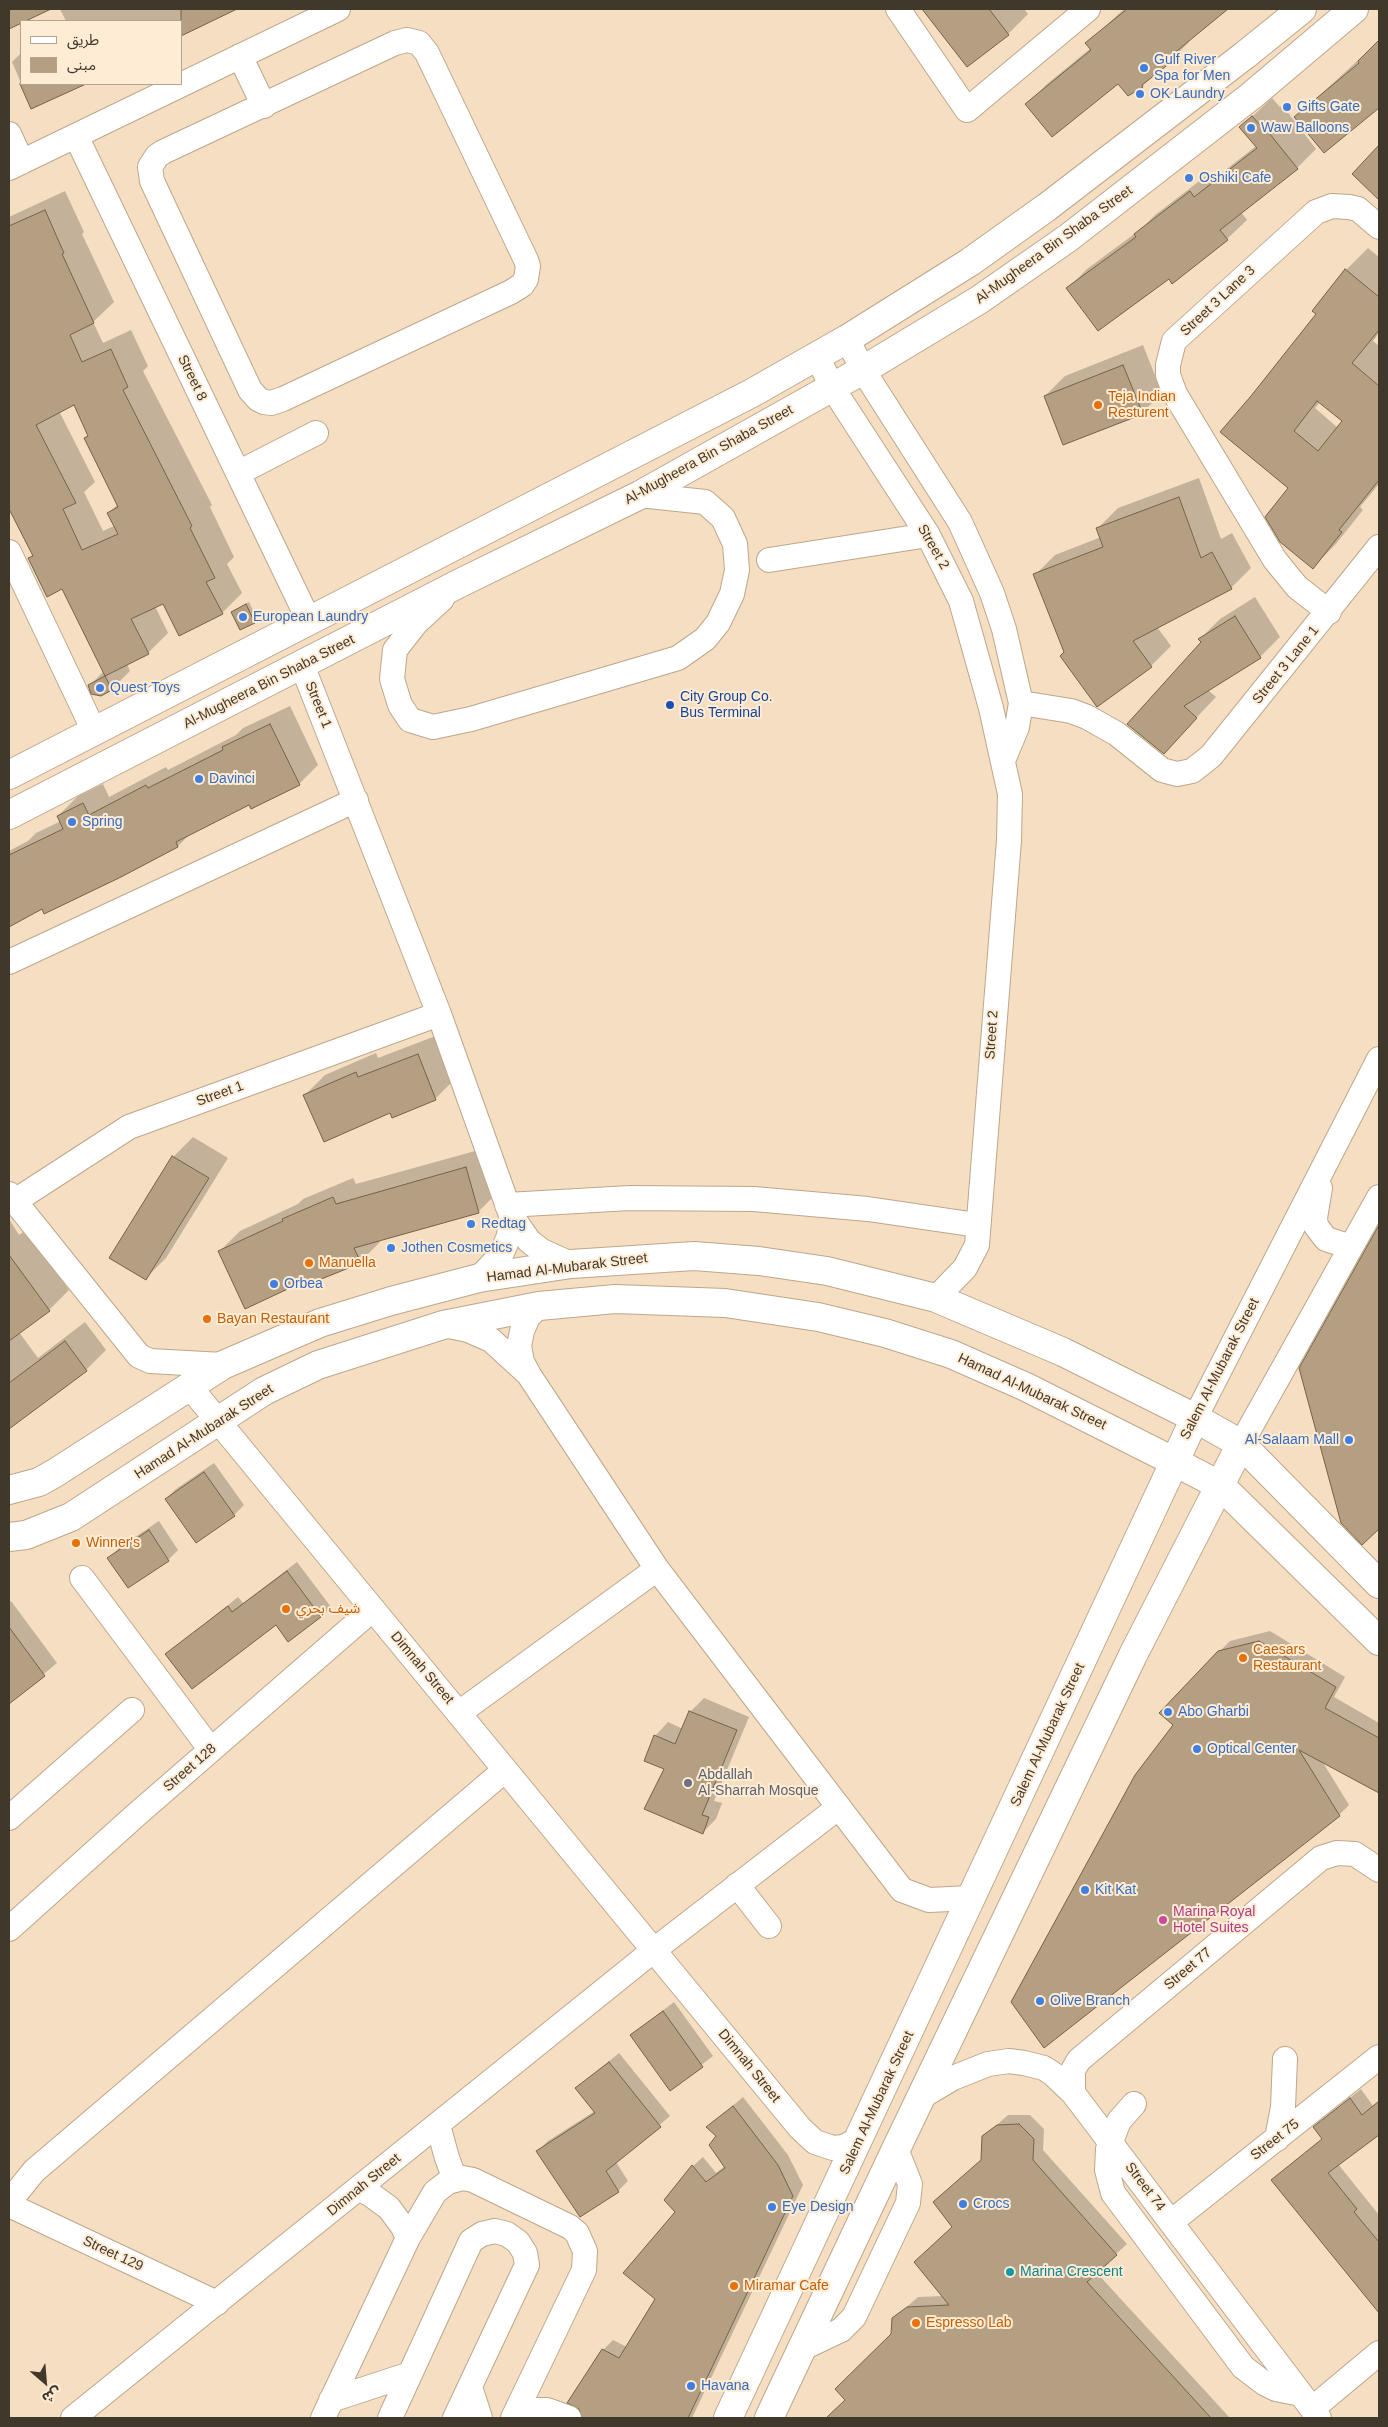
<!DOCTYPE html>
<meta charset="utf-8">
<style>
body{margin:0}
#map{position:relative;width:1388px;height:2427px;overflow:hidden;background:#f5dec1;font-family:Helvetica,"Noto Sans Arabic",sans-serif}
canvas{display:block}
.frame{position:absolute;inset:0;border:10px solid #41382c;pointer-events:none}
.legend{position:absolute;left:20px;top:20px;width:162px;height:65px;box-sizing:border-box;background:#ffecd5;border:1px solid #b3a491;margin:0;padding:6px 9px;list-style:none;font-size:15px;color:#41382c}
.legend li{display:flex;align-items:center;gap:10px;height:25px}
.legend b{width:25px;border:1px solid #b3a491}
.north{position:absolute;left:20px;top:2357px;width:50px;height:50px;-webkit-text-stroke:4px #ffecd5;paint-order:stroke;rotate:153deg;font-size:14px;font-weight:700;line-height:20px;text-align:center;color:#41382c}
.north::after{content:'';display:block;margin:auto;width:18px;height:22px;background:#41382c;clip-path:polygon(50% 0,100% 100%,50% 72%,0 100%)}
</style>
<div id="map">
<canvas width="1388" height="2427"></canvas>
<div class="frame"></div>
<ul class="legend">
<li><b style="height:6px;background:#fff"></b>طريق</li>
<li><b style="height:14px;background:#b49f83"></b>مبنى</li>
</ul>
<div class="north">ش</div>
</div>
<script>
const context = document.querySelector('canvas').getContext('2d');
context.lineJoin = 'round';
function fillPath(path, color) {
  context.fillStyle = color;
  context.fill(path, 'evenodd');
}
function shape(rows) {
  const path = new Path2D();
  for (const r of rows) {
    path.moveTo(r[0], r[1]);
    for (let i = 2; i < r.length; i += 2) path.lineTo(r[i], r[i + 1]);
  }
  return path;
}
function strokePath(path, color, width, dash) {
  context.strokeStyle = color;
  context.lineWidth = width;
  context.lineCap = dash ? 'butt' : 'round';
  context.setLineDash(dash || []);
  context.stroke(path);
}
function drawText(font, color, halo, rows, align = 'center') {
  context.font = font + ' Helvetica,"Noto Sans Arabic",sans-serif';
  context.lineWidth = 4;
  context.setLineDash([]);
  context.textBaseline = 'middle';
  context.strokeStyle = halo;
  context.fillStyle = color;
  for (const [text, x, y, turn = 0] of rows) {
    context.save();
    context.translate(x, y);
    context.rotate((+turn || 0) * Math.PI / 180);
    context.textAlign = isNaN(turn) ? turn : align;
    if (halo) context.strokeText(text, 0, 0);
    context.fillText(text, 0, 0);
    context.restore();
  }
}
fillPath(shape([
 [9,9,48,9,9,28],
 [60,9,236,9,211,21,66,21],
 [924,9,1024,9,1028,14,1008,34,967,65],
 [1124,9,1226,9,1187,41,1189,42,1169,62,1142,86,1118,82,1027,104,1047,84,1091,48,1087,43],
 [1379,41,1379,105,1373,111,1296,117],
 [21,53,21,83,12,62],
 [21,84,81,84,32,107],
 [1272,98,1280,107,1282,105,1316,149,1297,168,1241,212,1247,220,1227,239,1169,278,1068,288,1087,269,1141,229,1155,215,1210,173,1214,179,1256,146,1241,127],
 [1379,147,1379,199,1353,174],
 [65,191,84,232,82,234,114,302,93,322,103,343,131,330,148,366,143,371,212,505,210,507,234,557,227,564,242,593,222,613,164,602,155,606,168,633,148,653,127,664,130,671,112,689,101,694,89,686,104,671,63,588,30,558,33,554,9,506,9,289,13,287,9,278,9,217],
 [74,404,89,434,85,438,118,504,108,514,114,526,103,531,84,492,95,482,59,411],
 [1368,248,1379,257,1379,333,1373,341,1379,346,1379,484,1360,507,1363,510,1335,545,1313,567,1290,488,1252,397,1317,314,1346,270],
 [1320,402,1344,421,1338,428,1315,408],
 [1143,345,1162,393,1142,413,1045,396,1065,376],
 [1199,478,1221,539,1232,533,1251,568,1231,588,1157,627,1171,646,1151,666,1065,652,1035,575,1055,555,1101,537,1098,528,1118,508],
 [1255,597,1280,637,1260,657,1208,690,1216,697,1164,752,1203,642,1200,639,1220,619],
 [249,602,257,619,254,622,232,612],
 [290,706,318,765,299,784,250,803,191,833,178,846,9,925,9,851,28,841,36,833,61,821,58,816,78,796,103,784,109,797,166,767,168,770,236,735,243,728],
 [438,1035,455,1079,435,1099,391,1111,305,1095,325,1075,376,1053,378,1058],
 [193,1137,228,1158,166,1258,146,1278,173,1157],
 [486,1148,498,1192,478,1212,379,1239,380,1242,360,1262,308,1278,220,1251,240,1231,298,1204,303,1199,353,1178,356,1184],
 [9,1219,19,1235,25,1231,69,1290,49,1310,19,1332,38,1358,85,1322,106,1350,86,1370,9,1428],
 [1379,1227,1379,1527,1362,1543,1300,1368],
 [214,1463,244,1505,234,1515,166,1499,176,1489],
 [159,1521,178,1550,168,1560,128,1587,109,1558,119,1548],
 [297,1562,331,1607,321,1617,276,1623,167,1654,238,1597,243,1603],
 [11,1601,57,1663,9,1703,9,1603],
 [1270,1631,1345,1677,1334,1697,1379,1723,1379,1791,1322,1761,1349,1805,1339,1815,1175,1725,1219,1652,1230,1641],
 [704,1698,749,1717,714,1801,722,1803,716,1819,703,1832,665,1769,655,1736,668,1722,683,1729,690,1712],
 [674,2002,713,2056,670,2089,631,2035],
 [619,2053,670,2116,616,2162,628,2181,618,2191,538,2151,548,2141,595,2111,577,2088],
 [1361,2089,1373,2106,1379,2101,1379,2133,1338,2164,1379,2215,1379,2311,1272,2180,1323,2138,1314,2127],
 [743,2097,788,2155,803,2185,692,2418,583,2417,580,2408,569,2402,603,2350,613,2340,627,2347,656,2299,677,2212,693,2166,703,2157,716,2173,725,2166,717,2136,708,2127],
 [1008,2115,1030,2115,1044,2129,1043,2150,1127,2244,1096,2272,1230,2418,828,2418,847,2400,892,2334,894,2318,918,2297,944,2296,954,2226,983,2159,983,2137]
]), '#0003');
const building = shape([
 [9,9,51,9,9,29,9,9],
 [181,9,237,9,181,36,181,9],
 [922,9,989,9,1009,35,967,67,922,9],
 [1127,9,1228,9,1167,59,1170,63,1142,85,1143,87,1128,96,1118,84,1052,137,1025,104,1091,50,1085,43,1127,9],
 [1379,40,1379,108,1324,153,1294,117,1359,63,1358,61,1379,40],
 [20,84,86,84,31,109,20,84],
 [1252,116,1260,125,1261,123,1298,169,1220,230,1228,240,1172,284,1169,279,1098,331,1066,288,1136,237,1134,234,1190,191,1194,197,1257,148,1239,127,1252,116],
 [1379,145,1379,200,1352,174,1379,145],
 [45,210,64,253,62,254,94,323,70,335,82,362,111,349,128,387,123,390,192,526,190,528,215,578,206,582,223,614,179,636,163,604,131,619,149,654,105,676,62,589,47,597,28,558,33,556,9,509,9,226,45,210],
 [74,405,88,436,84,438,118,507,107,513,118,534,82,550,63,509,76,503,36,425,74,405],
 [1345,269,1379,297,1379,330,1352,363,1379,386,1379,480,1339,530,1342,532,1313,569,1280,542,1265,517,1288,488,1220,432,1251,396,1316,314,1312,311,1345,269],
 [1317,401,1342,421,1318,451,1294,431,1317,401],
 [1123,365,1143,414,1063,445,1044,396,1123,365],
 [1179,497,1201,558,1212,552,1232,589,1133,641,1152,667,1097,707,1060,656,1064,652,1033,574,1103,547,1096,528,1179,497],
 [246,604,255,623,240,630,231,612,246,604],
 [1235,616,1261,658,1184,706,1197,718,1164,754,1127,724,1201,642,1198,639,1235,616],
 [105,676,112,690,101,696,91,694,88,685,105,676],
 [270,724,300,785,251,809,249,805,176,842,178,847,121,877,44,914,42,909,9,927,9,855,63,829,57,816,83,803,89,815,146,785,148,788,223,750,222,747,270,724],
 [418,1054,436,1100,392,1118,390,1113,324,1142,303,1095,356,1072,358,1077,418,1054],
 [172,1156,209,1178,146,1280,109,1258,172,1156],
 [466,1167,479,1213,354,1248,361,1263,309,1284,307,1280,245,1309,218,1251,283,1221,282,1219,333,1197,336,1204,466,1167],
 [1379,1225,1379,1529,1362,1545,1341,1523,1299,1368,1379,1225],
 [9,1255,50,1311,9,1341,9,1255],
 [65,1341,87,1371,9,1429,9,1383,65,1341],
 [204,1472,235,1516,196,1543,165,1499,204,1472],
 [149,1530,169,1561,128,1588,107,1558,149,1530],
 [287,1571,321,1617,288,1642,276,1625,192,1689,165,1654,228,1606,232,1612,287,1571],
 [9,1627,45,1676,9,1704,9,1627],
 [1259,1641,1336,1687,1325,1708,1379,1738,1379,1793,1299,1750,1340,1816,1044,2048,1011,2002,1135,1775,1173,1725,1159,1713,1218,1651,1259,1641],
 [689,1711,737,1730,702,1815,709,1817,703,1834,644,1809,664,1769,644,1761,654,1735,675,1744,689,1711],
 [663,2011,703,2067,670,2091,630,2035,663,2011],
 [609,2062,661,2127,606,2171,619,2192,580,2217,536,2151,595,2113,575,2088,609,2062],
 [1350,2098,1362,2115,1379,2101,1379,2135,1328,2173,1357,2209,1354,2212,1379,2242,1379,2313,1271,2180,1322,2139,1313,2127,1350,2098],
 [733,2106,778,2165,793,2196,688,2418,582,2418,579,2409,567,2403,602,2349,619,2358,655,2299,623,2273,675,2212,664,2200,692,2165,706,2182,725,2168,709,2145,716,2136,706,2127,733,2106],
 [1019,2124,1034,2139,1033,2160,1117,2255,1087,2282,1211,2418,826,2418,845,2400,835,2389,891,2334,892,2318,907,2307,949,2305,914,2262,952,2227,933,2202,981,2160,982,2136,997,2125,1019,2124]
]);
fillPath(building, '#b49f83');
strokePath(building, '#756147', 1);
const minor = shape([
 [898,9,967,110,1088,9],
 [407,40,419,43,427,53,526,260,528,266,526,279,522,285,511,292,283,399,271,403,264,402,258,399,250,390,152,181,150,167,157,156,163,152,395,43,407,40],
 [240,56,264,106],
 [9,134,22,162],
 [76,136,309,621],
 [9,168,338,9],
 [847,339,863,370,960,522,992,593,1004,629,1021,703,1017,727,1004,758],
 [817,356,832,387,928,535,961,601,991,708,1010,794,1009,840,977,1245,965,1268,936,1298],
 [238,473,316,433],
 [9,552,94,731],
 [769,560,928,535],
 [442,599,416,623,395,650,392,679,400,705,410,720,433,727,471,719,678,658,705,639,718,623,732,594,737,570,735,544,723,518,705,502,640,495],
 [1329,612,1297,587,1275,560,1175,394,1168,375,1168,365,1174,341,1316,212,1332,206,1349,207,1358,209,1379,227],
 [302,665,439,1014,511,1215,529,1241,542,1251,571,1264],
 [1021,703,1071,711,1087,717,1117,734,1162,770,1177,774,1192,771,1211,756,1379,547],
 [9,962,356,800],
 [1320,1188,1315,1218,1316,1226,1326,1239,1351,1247],
 [9,1194,139,1356,150,1361,223,1365],
 [15,1201,129,1127,439,1014],
 [507,1205,630,1198,754,1199,868,1209,977,1225],
 [479,1278,501,1255,509,1236,511,1215],
 [539,1306,528,1317,522,1331,519,1346,522,1362,529,1375,657,1569,902,1890,929,1900,971,1898],
 [444,1325,468,1330,491,1340,526,1372],
 [190,1387,800,2128,815,2142,833,2148,843,2147,860,2139],
 [1195,1418,1379,1059],
 [1241,1444,1379,1197],
 [82,1578,211,1750],
 [459,1713,657,1569],
 [9,1818,132,1710],
 [737,1885,769,1926],
 [9,1929,136,1815,373,1609],
 [1073,2093,1073,2070,1079,2060,1321,1858,1337,1853,1355,1854,1379,1870],
 [921,2097,953,2078,988,2064,1009,2061,1024,2063,1044,2068,1053,2074,1073,2093,1319,2418],
 [1134,2104,1119,2121,1108,2149,1107,2170,1113,2193,1243,2367,1264,2383,1276,2389,1301,2394],
 [438,2125,447,2158,455,2179],
 [1277,2139,1283,2107,1285,2059],
 [359,2189,370,2194,389,2208,403,2227,408,2238],
 [9,2202,34,2171,505,1770],
 [9,2205,217,2303],
 [1171,2222,1379,2057],
 [801,2349,841,2330,854,2317,908,2203,910,2184,896,2149],
 [470,2387,480,2418],
 [331,2400,410,2374],
 [1312,2409,1379,2353],
 [73,2418,654,1950,839,1807],
 [323,2418,408,2238,435,2192,448,2182,463,2178,473,2180,570,2227,577,2233,585,2251,584,2270,513,2418],
 [390,2418,471,2241,482,2234,495,2231,507,2234,518,2242,525,2253,527,2265,455,2418],
 [513,2418,525,2412,536,2410,547,2410,569,2418]
]);
const major = shape([
 [9,775,752,393,847,339,970,262,1047,207,1245,55,1302,9],
 [9,815,460,583,640,495,863,370,979,300,1068,238,1251,96,1354,9],
 [9,1490,39,1482,55,1473,223,1365,320,1323,391,1301,479,1278,571,1264,694,1256,759,1261,827,1271,936,1298,1063,1352,1195,1418,1241,1444,1379,1584],
 [9,1537,26,1535,71,1517,264,1391,318,1365,443,1325,539,1306,615,1299,725,1303,818,1317,885,1333,951,1354,1026,1387,1175,1462,1221,1486,1379,1641],
 [728,2418,1195,1418],
 [769,2418,896,2149,1133,1655,1241,1444]
]);
strokePath(minor, '#bda78b', 26);
strokePath(major, '#bda78b', 30);
strokePath(minor, '#fff', 24);
strokePath(major, '#fff', 28);
for (const [x, y, r, color] of [
 [1144,68,5,"#3f7fe0"],
 [1140,94,5,"#3f7fe0"],
 [1287,107,5,"#3f7fe0"],
 [1251,128,5,"#3f7fe0"],
 [1189,178,5,"#3f7fe0"],
 [1098,405,5,"#e8710a"],
 [243,617,5,"#3f7fe0"],
 [100,688,5,"#3f7fe0"],
 [670,705,5,"#1a4fb4"],
 [199,779,5,"#3f7fe0"],
 [72,822,5,"#3f7fe0"],
 [471,1224,5,"#3f7fe0"],
 [391,1248,5,"#3f7fe0"],
 [309,1263,5,"#e8710a"],
 [274,1284,5,"#3f7fe0"],
 [207,1319,5,"#e8710a"],
 [1349,1440,5,"#3f7fe0"],
 [76,1543,5,"#e8710a"],
 [286,1609,5,"#e8710a"],
 [1243,1658,5,"#e8710a"],
 [1168,1712,5,"#3f7fe0"],
 [1197,1749,5,"#3f7fe0"],
 [688,1783,5,"#6b7280"],
 [1085,1890,5,"#3f7fe0"],
 [1163,1920,5,"#d1479c"],
 [1040,2001,5,"#3f7fe0"],
 [963,2204,5,"#3f7fe0"],
 [772,2207,5,"#3f7fe0"],
 [1010,2272,5,"#0f9aa8"],
 [734,2286,5,"#e8710a"],
 [916,2323,5,"#e8710a"],
 [691,2386,5,"#3f7fe0"]
]) {
  const dot = new Path2D();
  dot.arc(x, y, r, 0, 2 * Math.PI);
  context.fillStyle = color;
  context.fill(dot);
  strokePath(dot, '#ffecd5', 2);
}
drawText('14px', '#366cbe', '#ffecd5', [
 ["Gulf River",1154,60],
 ["Spa for Men",1154,76],
 ["OK Laundry",1150,94],
 ["Gifts Gate",1297,107],
 ["Waw Balloons",1261,128],
 ["Oshiki Cafe",1199,178],
 ["European Laundry",253,617],
 ["Quest Toys",110,688],
 ["Davinci",209,779],
 ["Spring",82,822],
 ["Redtag",481,1224],
 ["Jothen Cosmetics",401,1248],
 ["Orbea",284,1284],
 ["Al-Salaam Mall",1339,1440,"right"],
 ["Abo Gharbi",1178,1712],
 ["Optical Center",1207,1749],
 ["Kit Kat",1095,1890],
 ["Olive Branch",1050,2001],
 ["Crocs",973,2204],
 ["Eye Design",782,2207],
 ["Havana",701,2386]
], 'left');
drawText('14px', '#41382c', '#ffecd5', [
 ["Al-Mugheera Bin Shaba Street",1054,245,-36],
 ["Street 3 Lane 3",1218,301,-43],
 ["Street 8",192,378,64],
 ["Al-Mugheera Bin Shaba Street",709,455,-29],
 ["Street 2",933,547,60],
 ["Street 3 Lane 1",1286,665,-51],
 ["Al-Mugheera Bin Shaba Street",269,682,-27],
 ["Street 1",318,705,68],
 ["Street 2",992,1035,-86],
 ["Street 1",220,1094,-20],
 ["Hamad Al-Mubarak Street",567,1268,-7],
 ["Salem Al-Mubarak Street",1220,1369,-63],
 ["Hamad Al-Mubarak Street",1032,1392,25],
 ["Hamad Al-Mubarak Street",204,1432,-33],
 ["Dimnah Street",422,1668,50],
 ["Salem Al-Mubarak Street",1048,1735,-65],
 ["Street 128",190,1768,-41],
 ["Street 77",1188,1969,-40],
 ["Dimnah Street",749,2066,51],
 ["Salem Al-Mubarak Street",877,2103,-65],
 ["Street 75",1275,2140,-38],
 ["Dimnah Street",364,2185,-39],
 ["Street 74",1145,2187,53],
 ["Street 129",113,2254,25]
]);
drawText('14px', '#c56008', '#ffecd5', [
 ["Teja Indian",1108,397],
 ["Resturent",1108,413],
 ["Manuella",319,1263],
 ["Bayan Restaurant",217,1319],
 ["Winner's",86,1543],
 ["شيف بحري",296,1609],
 ["Caesars",1253,1650],
 ["Restaurant",1253,1666],
 ["Miramar Cafe",744,2286],
 ["Espresso Lab",926,2323]
], 'left');
drawText('14px', '#164399', '#ffecd5', [
 ["City Group Co.",680,697],
 ["Bus Terminal",680,713]
], 'left');
drawText('14px', '#5b616d', '#ffecd5', [
 ["Abdallah",698,1775],
 ["Al-Sharrah Mosque",698,1791]
], 'left');
drawText('14px', '#b23c85', '#ffecd5', [
 ["Marina Royal",1173,1912],
 ["Hotel Suites",1173,1928]
], 'left');
drawText('14px', '#0d838f', '#ffecd5', [
 ["Marina Crescent",1020,2272]
], 'left');
</script>
